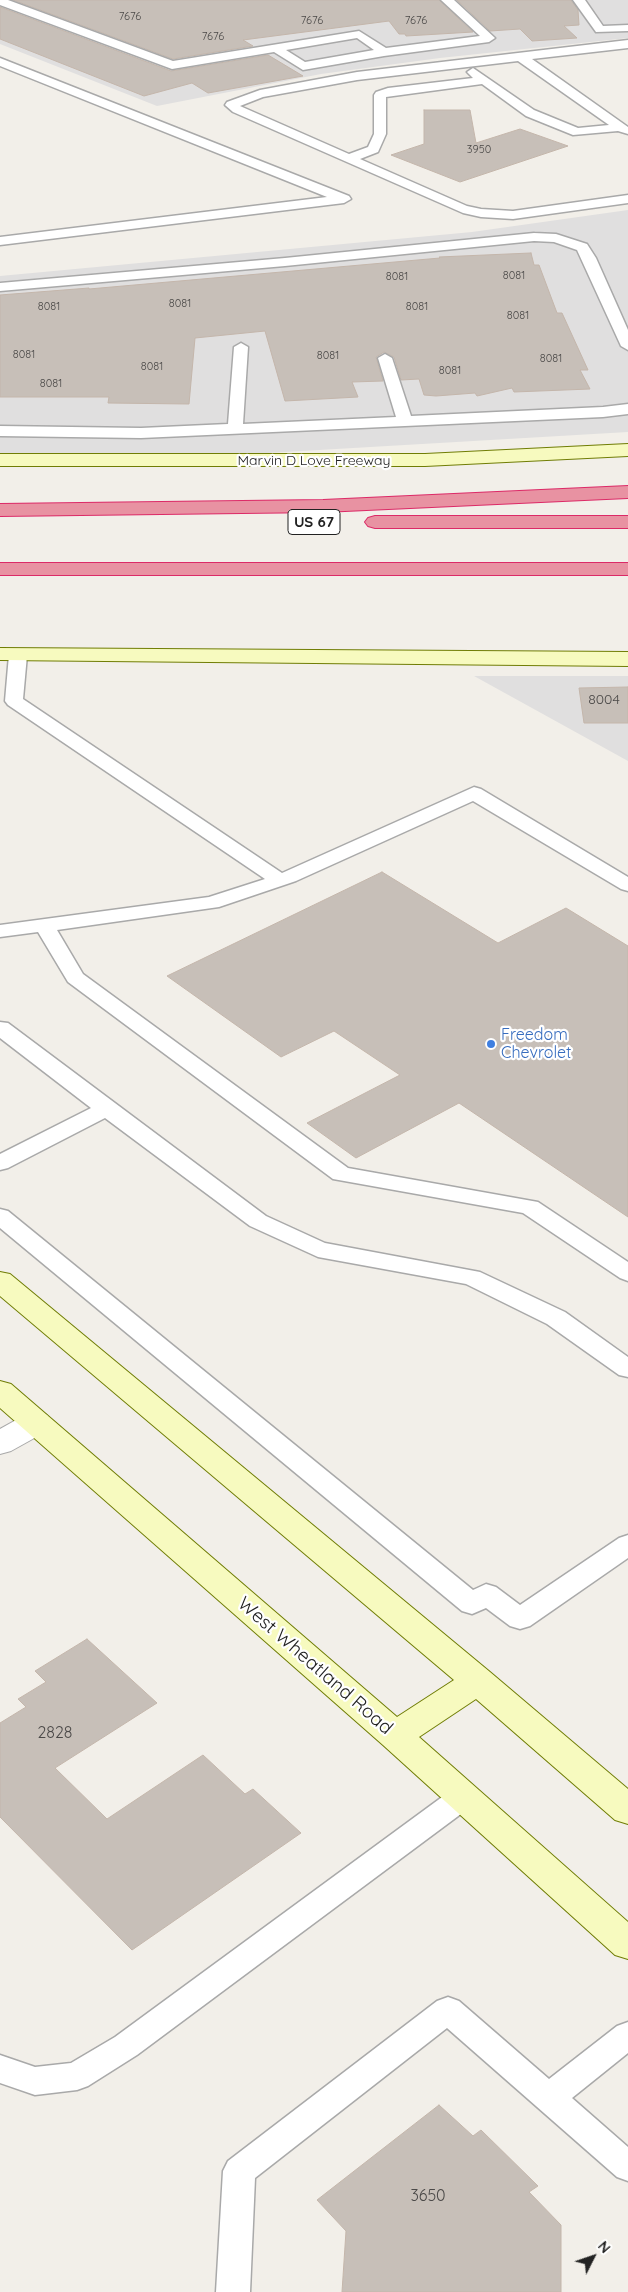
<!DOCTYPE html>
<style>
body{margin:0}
#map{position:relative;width:628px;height:2292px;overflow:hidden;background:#f2efe9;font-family:Quicksand,sans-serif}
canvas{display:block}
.north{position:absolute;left:568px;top:2232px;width:50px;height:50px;-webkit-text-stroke:4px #fff;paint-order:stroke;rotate:49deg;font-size:14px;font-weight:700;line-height:20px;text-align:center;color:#222}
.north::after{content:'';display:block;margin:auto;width:18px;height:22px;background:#222;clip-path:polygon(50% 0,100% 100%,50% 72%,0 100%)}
</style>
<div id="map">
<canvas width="628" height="2292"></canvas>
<div class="north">N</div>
</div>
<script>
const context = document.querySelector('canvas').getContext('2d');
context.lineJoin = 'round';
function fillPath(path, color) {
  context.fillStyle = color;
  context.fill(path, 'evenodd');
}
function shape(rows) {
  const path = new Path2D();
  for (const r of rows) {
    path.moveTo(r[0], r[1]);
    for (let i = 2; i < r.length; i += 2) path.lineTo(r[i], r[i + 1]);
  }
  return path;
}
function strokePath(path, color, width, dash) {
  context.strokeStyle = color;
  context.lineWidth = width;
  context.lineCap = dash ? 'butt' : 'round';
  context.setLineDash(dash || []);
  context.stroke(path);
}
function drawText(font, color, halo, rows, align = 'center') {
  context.font = font + ' Quicksand,sans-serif';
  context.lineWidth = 4.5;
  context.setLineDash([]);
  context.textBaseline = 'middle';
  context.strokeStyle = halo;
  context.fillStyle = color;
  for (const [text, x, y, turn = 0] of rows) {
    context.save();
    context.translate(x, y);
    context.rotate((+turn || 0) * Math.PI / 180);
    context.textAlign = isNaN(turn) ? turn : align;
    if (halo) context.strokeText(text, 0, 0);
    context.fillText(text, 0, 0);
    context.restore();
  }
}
fillPath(shape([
 [0,0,628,0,628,38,440,58,321,74,157,106,0,44],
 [628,210,628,432,216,456,0,456,0,276,472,232],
 [474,676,628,676,628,761]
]), '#e0dfdf');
const building = shape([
 [13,0,439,0,473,32,406,36,405,34,399,34,389,21,243,40,253,46,173,59,13,0],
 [457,0,571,0,578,10,579,25,564,26,577,38,532,41,520,29,490,31,457,0],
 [0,7,171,71,268,55,303,76,208,93,192,83,144,96,0,39,0,7],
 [424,110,470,110,476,143,520,129,568,146,460,182,391,155,424,144,424,110],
 [531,253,534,265,539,265,557,313,562,313,588,370,580,370,590,389,514,392,512,388,477,396,475,393,436,396,424,395,419,379,401,380,394,357,384,352,376,357,383,381,352,382,358,397,285,401,265,331,195,338,189,404,108,403,109,397,0,397,0,295,89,288,89,289,440,258,439,257,531,253],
 [628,687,628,723,584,723,579,688,628,687],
 [382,872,498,943,566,908,628,946,628,1217,459,1103,356,1158,307,1123,400,1075,334,1031,281,1057,167,976,382,872],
 [87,1639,157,1703,55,1768,107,1819,203,1755,245,1794,253,1789,301,1833,132,1950,0,1817,0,1723,26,1707,18,1699,46,1682,35,1671,87,1639],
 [439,2105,473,2136,481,2130,538,2186,529,2192,561,2225,561,2292,342,2292,346,2231,317,2200,439,2105]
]);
fillPath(building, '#c7bfb8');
strokePath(building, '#c4b6ab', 1);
const lane = shape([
 [0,0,8,0,173,61,359,31,386,48,480,36,441,0,454,0,495,38,489,42,384,56,303,70,274,52,172,69,0,5,0,0],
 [357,38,374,50,305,62,286,50,357,38],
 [573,0,585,0,603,26,628,25,628,31,596,32,573,0],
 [628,40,628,48,532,59,628,127,628,134,618,131,573,135,526,116,482,84,386,97,386,134,378,152,360,159,467,206,481,209,513,211,628,195,628,203,513,219,481,217,463,213,233,112,225,105,227,102,260,90,357,72,628,40],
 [518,61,609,125,578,128,534,110,473,68,467,72,473,78,388,88,376,92,374,95,374,134,368,147,349,154,240,106,263,97,357,80,518,61],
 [0,58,349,196,351,199,344,203,0,245,0,237,327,197,0,66,0,58],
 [534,233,556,234,587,244,596,258,628,330,628,350,621,346,577,250,554,242,534,241,285,266,0,291,0,283,285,258,534,233],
 [241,343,248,347,243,424,396,417,378,358,385,354,392,358,411,416,603,407,628,404,628,414,603,417,141,438,0,436,0,426,141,428,228,424,234,347,241,343],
 [18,650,24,651,27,655,23,699,282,873,474,787,481,789,628,877,628,891,621,889,473,801,296,881,219,907,57,930,83,974,348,1168,538,1202,628,1262,628,1281,620,1278,523,1213,333,1179,68,982,38,932,0,937,0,925,209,897,265,879,8,705,5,701,9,655,12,651,18,650],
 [0,1022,8,1023,266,1216,325,1243,480,1272,565,1312,628,1357,628,1377,619,1375,547,1324,466,1284,318,1257,250,1226,105,1118,8,1168,0,1170,0,1154,91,1108,0,1038,0,1022],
 [0,1209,8,1211,473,1590,486,1584,496,1587,520,1605,619,1538,628,1535,628,1558,530,1626,520,1629,510,1626,486,1608,472,1614,462,1611,0,1228,0,1209],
 [463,1786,473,1789,477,1797,473,1805,137,2055,88,2086,77,2090,35,2095,0,2083,0,2055,35,2067,71,2063,115,2037,453,1789,463,1786],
 [448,1997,459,2001,549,2079,617,2026,628,2022,628,2053,572,2098,628,2147,628,2181,617,2177,447,2028,255,2178,250,2292,216,2292,223,2171,228,2161,437,2001,448,1997]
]);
const street = shape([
 [36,1412,47,1415,51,1423,47,1431,11,1451,0,1454,0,1429,25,1415,36,1412]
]);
const secondary = shape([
 [628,444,628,456,425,466,0,466,0,454,425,454,628,444],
 [0,648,628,652,628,666,0,660,0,648],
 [0,1272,10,1274,490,1672,628,1789,628,1824,615,1820,476,1699,419,1737,628,1922,628,1959,615,1955,383,1745,0,1408,0,1381,11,1384,397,1717,454,1680,0,1296,0,1272]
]);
const highway = shape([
 [628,486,628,498,323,512,0,516,0,504,323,500,628,486],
 [375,516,628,516,628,528,375,528,368,526,365,522,368,518,375,516],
 [0,563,628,563,628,575,0,575,0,563]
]);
strokePath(lane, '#a9a9a9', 3);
strokePath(street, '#a9a9a9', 2);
strokePath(secondary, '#707d05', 2);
strokePath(highway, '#dc2a67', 2);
fillPath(lane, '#fff');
fillPath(street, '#fff');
fillPath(secondary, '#f7fabf');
fillPath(highway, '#e892a2');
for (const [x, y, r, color] of [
 [491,1044,5,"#3f7fe0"]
]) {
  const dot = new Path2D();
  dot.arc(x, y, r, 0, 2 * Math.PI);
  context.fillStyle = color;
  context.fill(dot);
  strokePath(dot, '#fff', 2);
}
drawText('11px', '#4b4948', null, [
 ["7676",130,17],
 ["7676",312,21],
 ["7676",416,21],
 ["7676",213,37],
 ["3950",479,150],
 ["8081",514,276],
 ["8081",397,277],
 ["8081",180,304],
 ["8081",49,307],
 ["8081",417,307],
 ["8081",518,316],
 ["8081",24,355],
 ["8081",328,356],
 ["8081",551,359],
 ["8081",152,367],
 ["8081",450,371],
 ["8081",51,384]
]);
drawText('14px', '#222', '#fff', [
 ["Marvin D Love Freeway",314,461]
]);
drawText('14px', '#4b4948', null, [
 ["8004",604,700]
]);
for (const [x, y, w] of [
 [314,522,52]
]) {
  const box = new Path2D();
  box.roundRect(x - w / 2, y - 12.5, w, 25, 4);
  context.fillStyle = '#fff';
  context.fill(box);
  strokePath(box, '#222', 1);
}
drawText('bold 15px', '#222', null, [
 ["US 67",314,522]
]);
drawText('16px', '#366cbe', '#fff', [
 ["Freedom",501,1035],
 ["Chevrolet",501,1053]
], 'left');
drawText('16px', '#4b4948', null, [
 ["2828",55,1733],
 ["3650",428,2196]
]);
drawText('19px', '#222', '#fff', [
 ["West Wheatland Road",315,1666,41]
]);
</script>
